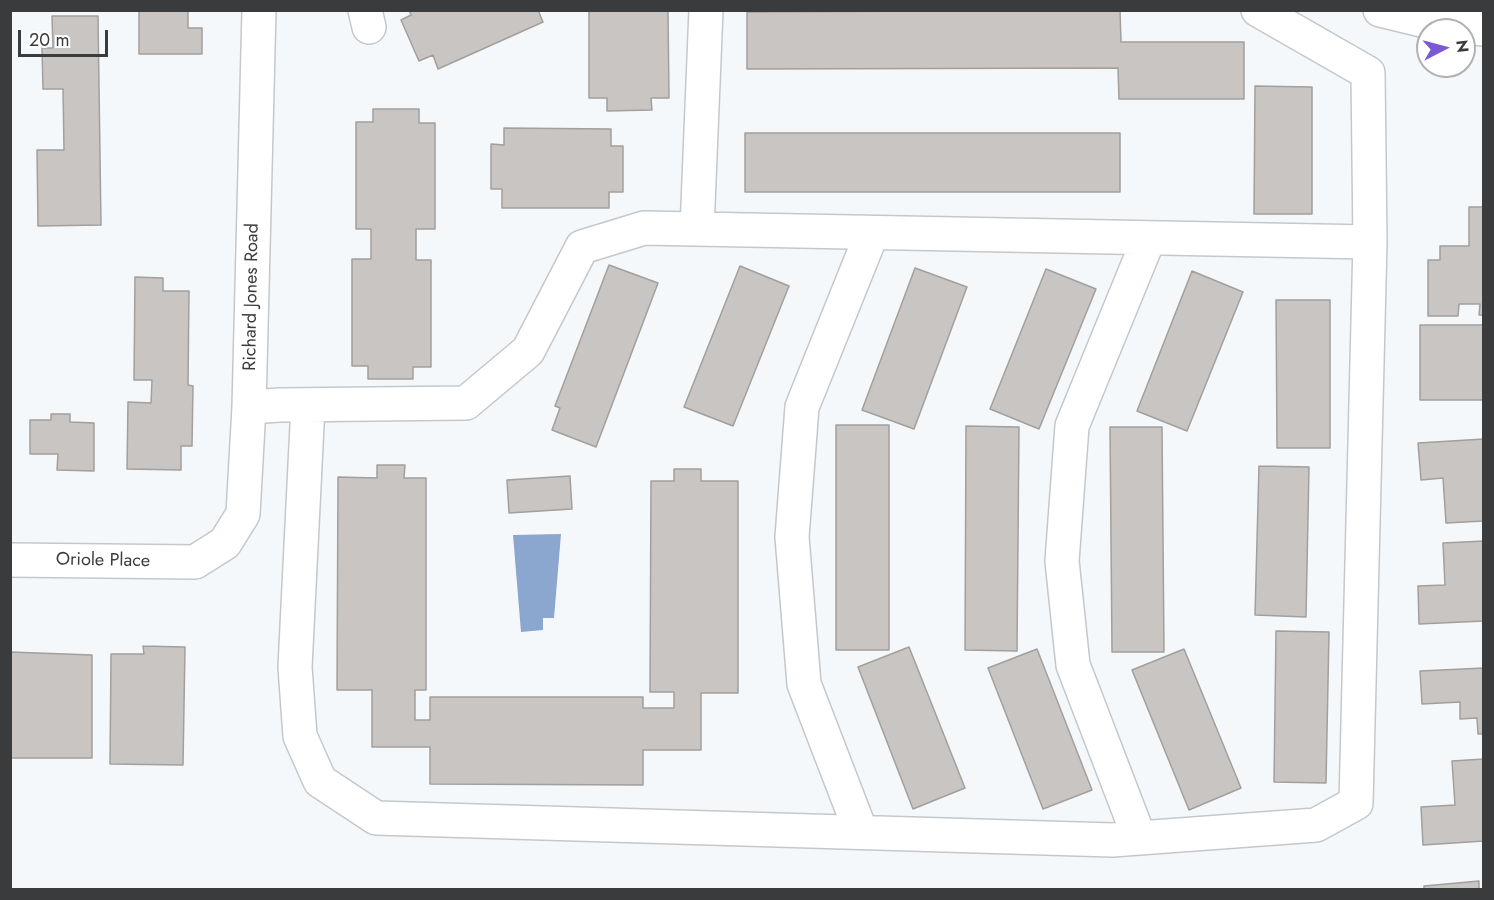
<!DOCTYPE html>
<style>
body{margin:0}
#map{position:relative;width:1494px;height:900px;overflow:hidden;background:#f5f8fb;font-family:Jost,sans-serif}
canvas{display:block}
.frame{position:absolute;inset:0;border:12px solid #3a3b3d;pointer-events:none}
.north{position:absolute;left:1416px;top:18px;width:60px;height:60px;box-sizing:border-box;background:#fff;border:2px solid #b0b1b1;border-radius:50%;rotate:84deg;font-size:16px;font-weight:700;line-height:24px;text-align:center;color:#3a3b3d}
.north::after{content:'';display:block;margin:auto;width:21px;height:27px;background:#7b59d3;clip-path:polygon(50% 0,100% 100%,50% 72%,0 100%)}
.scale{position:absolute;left:18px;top:30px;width:90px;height:27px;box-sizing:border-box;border:3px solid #3a3b3d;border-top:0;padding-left:8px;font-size:18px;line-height:21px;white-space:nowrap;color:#3a3b3d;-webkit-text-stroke:4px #fff;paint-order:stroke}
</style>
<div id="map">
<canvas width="1494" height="900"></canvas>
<div class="frame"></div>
<div class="north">N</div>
<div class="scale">20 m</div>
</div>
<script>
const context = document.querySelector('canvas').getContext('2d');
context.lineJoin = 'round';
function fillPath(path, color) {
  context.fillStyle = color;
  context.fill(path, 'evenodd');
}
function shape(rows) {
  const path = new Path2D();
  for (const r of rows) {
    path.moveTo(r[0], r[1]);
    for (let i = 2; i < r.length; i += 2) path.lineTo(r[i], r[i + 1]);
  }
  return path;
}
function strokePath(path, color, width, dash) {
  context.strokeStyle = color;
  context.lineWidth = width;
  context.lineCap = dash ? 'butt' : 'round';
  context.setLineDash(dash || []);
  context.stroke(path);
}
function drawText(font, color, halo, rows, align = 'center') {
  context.font = font + ' Jost,sans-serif';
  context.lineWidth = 5;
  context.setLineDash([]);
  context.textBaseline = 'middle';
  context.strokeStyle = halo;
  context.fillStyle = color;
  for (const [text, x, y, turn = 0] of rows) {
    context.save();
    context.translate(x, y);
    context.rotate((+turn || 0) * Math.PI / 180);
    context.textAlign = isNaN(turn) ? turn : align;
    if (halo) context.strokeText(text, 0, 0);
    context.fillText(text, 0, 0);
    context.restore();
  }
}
fillPath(shape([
 [561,534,554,618,543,618,543,630,521,632,513,535]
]), '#8ba6cf');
const building = shape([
 [139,10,188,10,188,28,202,28,202,54,139,54,139,10],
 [409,10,538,10,543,22,438,69,433,55,419,61,401,20,411,15,409,10],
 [589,10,668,10,669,98,651,98,652,110,607,111,607,98,589,98,589,10],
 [1120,10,1121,42,1244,42,1244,99,1119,99,1118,68,747,69,747,12,1120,10],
 [52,16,98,16,101,225,38,226,37,150,64,150,63,89,43,89,42,48,53,48,52,16],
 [1255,86,1312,87,1312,214,1254,214,1255,86],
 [373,109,419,109,419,123,435,123,435,229,416,229,416,260,431,260,431,367,413,367,413,379,368,379,368,366,352,366,352,259,371,259,371,229,356,229,356,122,373,122,373,109],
 [504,128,611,129,611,146,623,146,623,192,609,192,609,208,502,208,502,189,491,189,491,144,504,145,504,128],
 [745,133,1120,133,1120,192,745,192,745,133],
 [1469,207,1484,207,1484,315,1479,315,1480,304,1459,304,1458,316,1428,316,1428,260,1440,260,1440,246,1469,246,1469,207],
 [609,265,658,283,596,447,552,430,560,408,555,406,609,265],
 [740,266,789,286,733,426,684,407,740,266],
 [915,268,967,287,914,429,862,410,915,268],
 [1046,269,1096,289,1039,429,990,409,1046,269],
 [1192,271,1243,292,1187,431,1137,411,1192,271],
 [135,277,163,278,163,291,189,291,188,385,193,386,192,446,181,446,181,470,127,469,128,402,151,403,152,380,134,380,135,277],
 [1276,300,1330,300,1330,448,1277,448,1276,300],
 [1420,325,1484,325,1484,400,1420,400,1420,325],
 [51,414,70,414,70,422,94,423,94,471,57,470,58,454,30,454,30,420,51,420,51,414],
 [836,425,889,425,889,650,836,650,836,425],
 [966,426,1019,427,1017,651,965,650,966,426],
 [1110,427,1162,427,1164,652,1112,652,1110,427],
 [1484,439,1484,521,1446,523,1443,478,1421,480,1418,443,1484,439],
 [377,465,405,465,404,478,426,478,426,690,415,690,415,720,430,720,430,697,643,697,643,708,674,708,674,692,650,692,651,481,674,481,674,469,701,469,701,481,738,481,738,693,701,693,701,750,643,750,643,785,430,784,430,747,372,747,372,690,337,690,338,477,377,478,377,465],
 [1259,466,1309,467,1306,617,1255,615,1259,466],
 [570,476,572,509,509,513,507,480,570,476],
 [1484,541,1484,621,1419,624,1418,586,1445,585,1443,543,1484,541],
 [1276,631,1329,632,1326,783,1274,782,1276,631],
 [143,646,185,647,183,765,110,764,111,654,144,654,143,646],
 [909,647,965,788,913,809,858,667,909,647],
 [1037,649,1092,790,1043,809,988,668,1037,649],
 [1184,649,1241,788,1189,810,1132,670,1184,649],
 [10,652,92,655,92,758,10,758,10,652],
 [1484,668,1484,734,1478,734,1477,718,1460,719,1460,702,1422,704,1420,671,1484,668],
 [1484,759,1484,841,1423,845,1421,807,1455,805,1452,761,1484,759],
 [1479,881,1479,890,1424,890,1424,886,1479,881]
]);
fillPath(building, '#c8c5c2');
strokePath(building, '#a29f9c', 1.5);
const minor = shape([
 [365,10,369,27],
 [1258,10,1368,73,1370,242],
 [1380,10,1438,24,1484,29],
 [697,229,706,10],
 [249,407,280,405,466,403,528,351,582,247,644,228,1370,242,1356,803,1316,825,1112,840,376,818,320,781,300,736,295,667,308,405],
 [10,560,195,562,225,543,243,514,249,407,259,10],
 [861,832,804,684,792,537,802,407,872,233],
 [1139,837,1073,665,1062,561,1072,426,1149,238]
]);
strokePath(minor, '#c5c8cb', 36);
strokePath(minor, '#fff', 33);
drawText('18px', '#3a3b3d', '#fff', [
 ["Richard Jones Road",252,297,-89],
 ["Oriole Place",103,561,1]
]);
</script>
